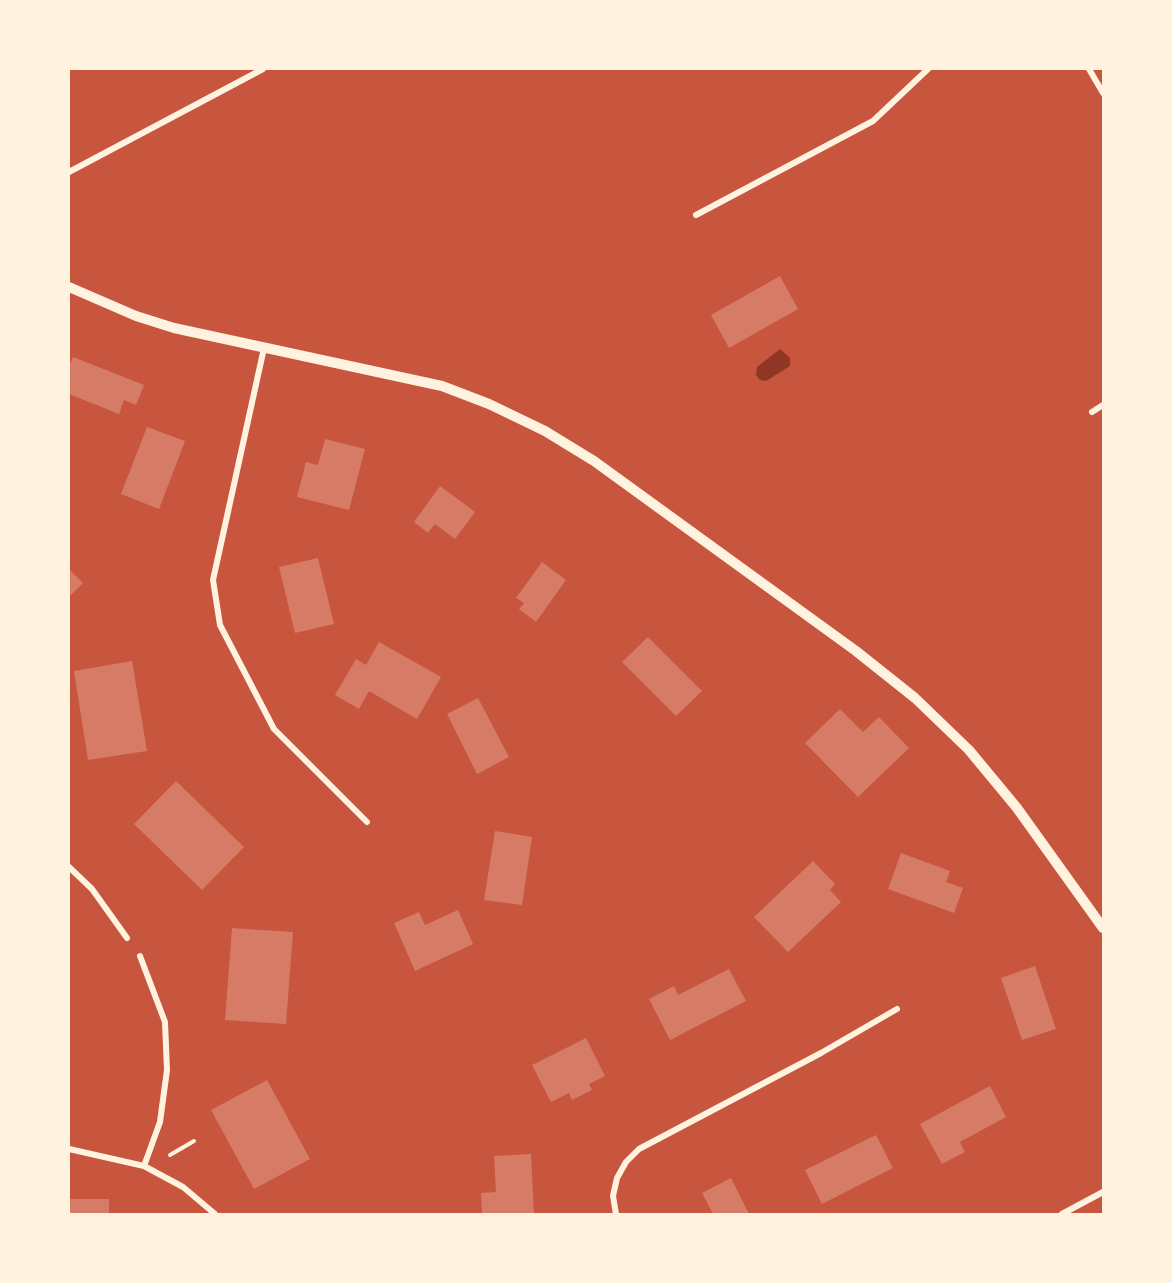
<!DOCTYPE html>
<style>
body{margin:0}
#map{position:relative;width:1172px;height:1283px;overflow:hidden;background:#c8553d;font-family:"Titillium Web",sans-serif}
canvas{display:block}
.frame{position:absolute;inset:0;border:70px solid #fff3e0;pointer-events:none}
</style>
<div id="map">
<canvas width="1172" height="1283"></canvas>
<div class="frame"></div>
</div>
<script>
const context = document.querySelector('canvas').getContext('2d');
context.lineJoin = 'round';
function fillPath(path, color) {
  context.fillStyle = color;
  context.fill(path, 'evenodd');
}
function shape(rows) {
  const path = new Path2D();
  for (const r of rows) {
    path.moveTo(r[0], r[1]);
    for (let i = 2; i < r.length; i += 2) path.lineTo(r[i], r[i + 1]);
  }
  return path;
}
function strokePath(path, color, width, dash) {
  context.strokeStyle = color;
  context.lineWidth = width;
  context.lineCap = dash ? 'butt' : 'round';
  context.setLineDash(dash || []);
  context.stroke(path);
}
fillPath(shape([
 [780,349,790,358,790,366,766,381,760,380,756,375,757,367]
]), '#8f3625');
fillPath(shape([
 [780,276,798,309,729,348,711,315],
 [73,357,144,385,136,405,124,400,119,414,69,394,69,366],
 [147,427,185,441,159,509,121,494],
 [325,439,365,449,349,510,297,497,306,462,318,465],
 [440,486,475,512,455,539,435,524,428,533,414,522],
 [318,558,334,624,295,633,279,567],
 [542,562,566,580,536,622,519,609,524,603,516,598],
 [69,569,83,583,69,597],
 [648,637,702,691,676,716,622,662],
 [379,642,441,677,417,719,369,691,359,709,335,695,356,659,366,665],
 [132,661,147,751,88,760,74,671],
 [478,698,509,757,477,774,447,714],
 [840,709,863,732,879,717,909,748,858,797,805,743],
 [176,781,244,847,202,890,134,824],
 [495,831,532,837,522,905,484,900],
 [901,853,950,871,946,882,963,888,954,913,888,889],
 [813,861,835,884,830,890,841,902,788,952,754,917],
 [458,910,473,944,415,971,394,923,419,912,425,925],
 [232,928,293,932,286,1024,225,1020],
 [1035,966,1056,1029,1022,1040,1001,978],
 [729,969,746,1001,670,1040,649,999,674,986,678,995],
 [586,1038,605,1076,589,1084,592,1090,572,1100,569,1093,551,1102,532,1065],
 [267,1080,310,1159,254,1189,211,1110],
 [990,1086,1006,1117,960,1142,965,1152,942,1164,920,1124],
 [876,1135,893,1168,822,1204,805,1170],
 [531,1154,534,1214,482,1214,481,1193,496,1192,494,1156],
 [731,1178,749,1214,713,1214,702,1193],
 [69,1199,109,1199,109,1214,69,1214]
]), '#d67c66');
strokePath(shape([
 [170,1155,194,1141]
]), '#fff3e0', 4);
strokePath(shape([
 [1089,69,1103,93],
 [69,172,263,69],
 [696,215,873,121,928,69],
 [264,348,213,580,220,625,274,729,367,822],
 [1092,412,1103,405],
 [69,867,92,889,127,938],
 [140,956,165,1022,167,1070,160,1122,144,1166],
 [69,1149,144,1166,183,1187,215,1214],
 [616,1214,613,1196,617,1178,626,1162,639,1149,821,1053,897,1009],
 [1062,1214,1103,1192]
]), '#fff3e0', 6);
strokePath(shape([
 [69,287,136,316,174,328,442,386,489,404,545,431,594,461,856,651,915,698,969,750,1017,808,1103,928]
]), '#fff3e0', 10);
</script>
